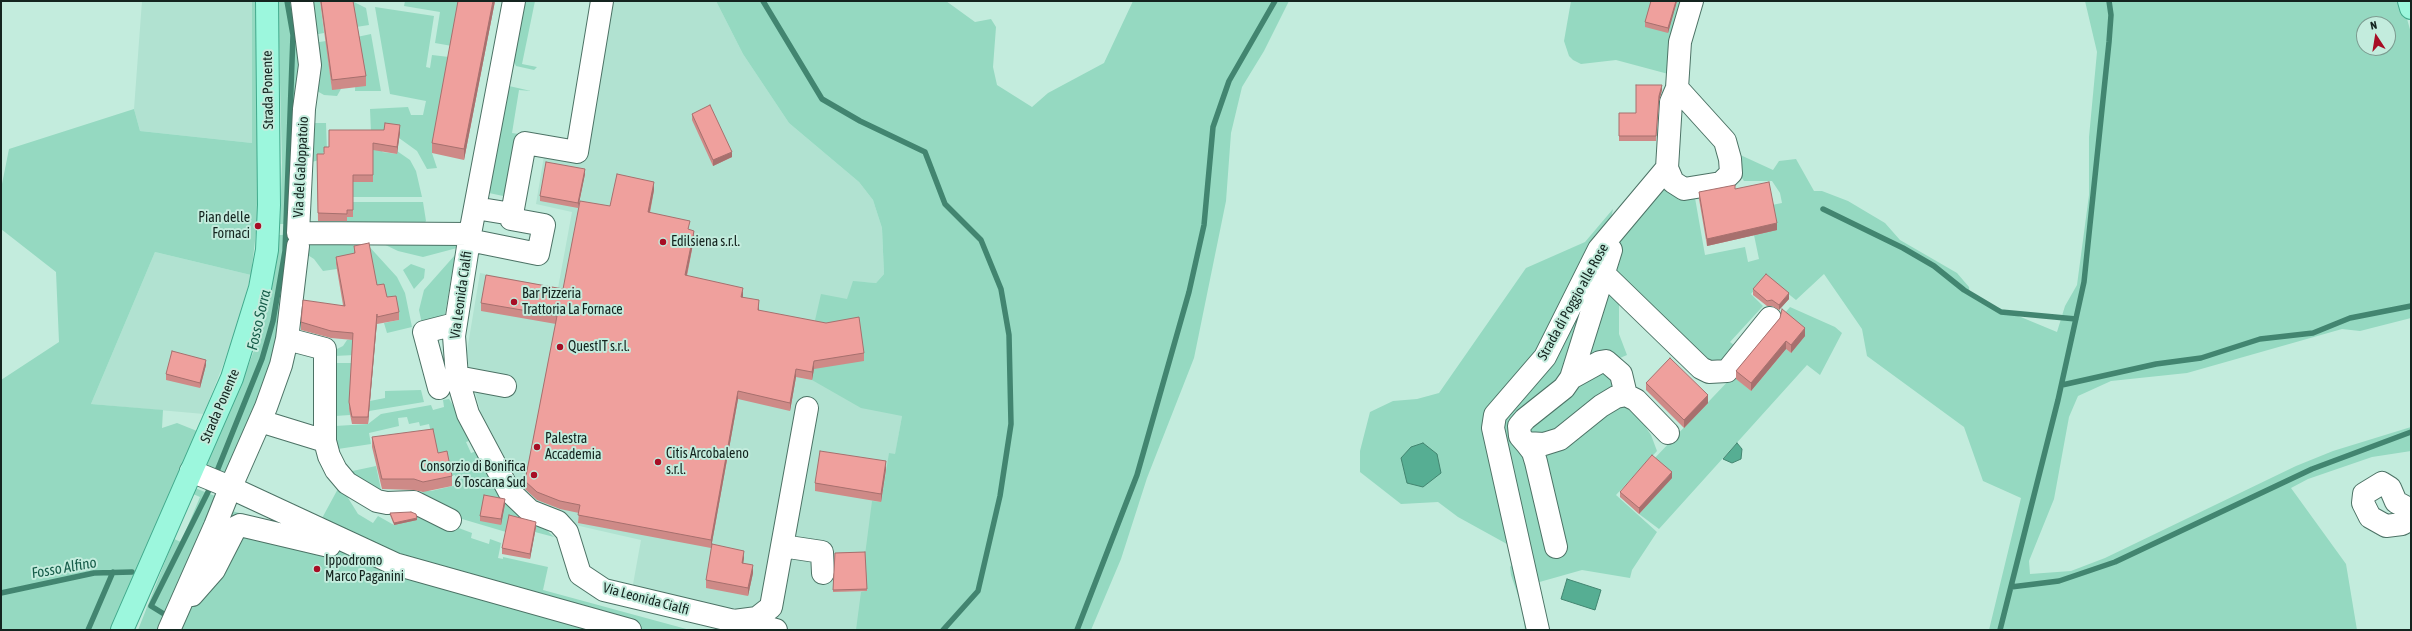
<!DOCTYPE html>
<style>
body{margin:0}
#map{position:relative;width:2412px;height:631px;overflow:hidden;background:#c3ecdd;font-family:"Asap Condensed",sans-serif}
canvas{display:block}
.frame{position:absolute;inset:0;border:2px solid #14241f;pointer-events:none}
.north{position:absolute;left:2356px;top:16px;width:40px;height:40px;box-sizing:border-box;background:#c3ecdd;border:1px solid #7d9c91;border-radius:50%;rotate:348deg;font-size:11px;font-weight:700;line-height:16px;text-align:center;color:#14241f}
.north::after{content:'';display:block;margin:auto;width:14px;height:18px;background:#a70e25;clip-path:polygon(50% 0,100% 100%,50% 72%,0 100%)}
</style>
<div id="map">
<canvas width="2412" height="631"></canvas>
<div class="frame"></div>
<div class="north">N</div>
</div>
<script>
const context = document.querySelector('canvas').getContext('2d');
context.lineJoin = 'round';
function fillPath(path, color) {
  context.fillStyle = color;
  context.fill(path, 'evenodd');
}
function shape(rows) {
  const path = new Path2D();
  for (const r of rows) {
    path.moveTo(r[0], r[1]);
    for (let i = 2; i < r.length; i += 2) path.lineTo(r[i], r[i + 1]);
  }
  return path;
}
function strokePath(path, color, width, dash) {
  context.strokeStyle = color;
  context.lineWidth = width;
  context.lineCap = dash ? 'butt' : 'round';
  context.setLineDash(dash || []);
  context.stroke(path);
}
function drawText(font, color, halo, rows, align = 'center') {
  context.font = font + ' "Asap Condensed",sans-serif';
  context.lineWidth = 4;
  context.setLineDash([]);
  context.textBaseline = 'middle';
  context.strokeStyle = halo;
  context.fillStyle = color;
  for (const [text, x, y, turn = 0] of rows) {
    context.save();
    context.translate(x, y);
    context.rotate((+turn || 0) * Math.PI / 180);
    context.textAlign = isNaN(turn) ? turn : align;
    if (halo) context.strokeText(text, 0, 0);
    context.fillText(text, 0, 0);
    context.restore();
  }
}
fillPath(shape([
 [142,1,252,1,252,143,140,131,134,109],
 [607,1,716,1,743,54,789,123,859,182,873,200,882,228,884,274,876,283,864,282,902,416,864,630,732,630,630,601,641,540,575,525,535,506,524,493,481,413,469,370,467,351,480,273,558,288,572,212,536,204,544,156,582,161],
 [155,252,251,275,236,331,204,414,91,404]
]), '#b1e2d1');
fillPath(shape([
 [252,1,258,1,258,215,251,275,155,252,91,404,163,410,162,428,177,423,197,431,112,630,1,630,1,380,59,342,56,272,1,229,1,189,9,149,134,109,140,131,252,143],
 [278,1,297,1,302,44,294,224,280,224,282,163],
 [308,1,320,1,324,33,313,35],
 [352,1,366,8,369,25,356,27],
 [405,1,460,1,452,46,435,43,440,12,404,6],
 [524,1,535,1,522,64,537,67,534,70,516,66,512,58],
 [716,1,946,1,975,22,991,19,996,27,993,67,997,85,1032,107,1048,93,1104,63,1133,1,1289,1,1264,51,1242,87,1231,133,1226,201,1194,358,1147,478,1121,559,1091,630,856,630,861,592,866,591,865,555,872,501,881,502,889,453,895,454,902,416,861,408,812,380,819,330,813,329,821,294,847,299,853,281,876,283,884,274,882,228,873,200,859,182,789,123,743,54],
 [1571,1,1683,1,1672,75,1616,60,1581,64,1573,60,1569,56,1564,41],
 [2085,1,2402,1,2411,33,2411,318,2360,331,2342,329,2187,373,2111,381,2078,396,2069,417,2054,499,2029,561,2030,574,2071,571,2105,558,2296,466,2333,451,2411,427,2411,451,2372,457,2308,479,2291,488,2346,564,2357,630,1989,630,2021,498,1983,481,1964,427,1867,356,1862,329,1824,274,1796,300,1766,276,1751,294,1763,306,1730,342,1738,348,1725,365,1711,367,1619,295,1619,334,1627,355,1620,358,1609,353,1636,413,1651,435,1657,451,1616,495,1657,532,1632,570,1630,578,1582,570,1536,583,1501,429,1506,414,1604,252,1658,186,1680,200,1695,198,1705,255,1745,247,1748,262,1759,259,1754,235,1772,205,1782,203,1780,193,1772,181,1744,181,1738,172,1736,153,1773,170,1779,161,1796,159,1814,191,1822,191,1848,201,1885,223,1900,240,1957,273,1969,287,1970,296,2057,332,2065,306,2077,285,2089,195,2089,137,2097,52],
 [2364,24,2388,24,2388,48,2364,48],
 [375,7,434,16,426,67,430,68,432,55,449,57,432,153,437,168,427,169,417,151,399,138,399,132,382,152,397,154,397,151,410,160,416,171,422,197,353,197,353,182,373,181,370,109,408,107,411,115,423,115,426,101,390,94],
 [371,34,381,91,355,91,357,37],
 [326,41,332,89,341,89,337,96,324,95,317,91,313,43],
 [509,86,531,91,519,90,512,133,519,134,508,197,489,193,506,90],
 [315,123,326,123,327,152,323,152,323,159,308,163,311,126],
 [353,202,423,202,426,221,422,226,347,226,347,217,353,217],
 [1613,209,1610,224,1578,265,1541,353,1491,410,1516,549,1458,517,1438,502,1401,504,1360,472,1360,451,1370,412,1393,401,1417,399,1439,393,1526,268,1585,242],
 [279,235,293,235,293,240,270,371,226,474,204,467,236,397,255,348,266,307,278,248],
 [373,239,459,240,457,248,423,257,398,251],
 [304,242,366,243,397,277,405,293,412,327,387,333,384,323,399,320,377,293,354,253,355,261,336,264,337,269,323,271,314,259,303,252],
 [455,255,445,314,422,324,419,310,424,290],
 [411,264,425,269,424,278,414,289,403,270],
 [1790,307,1835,327,1842,333,1820,375,1807,365,1659,529,1639,514,1671,478,1652,461,1733,376,1751,391,1786,349,1791,353,1784,314],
 [358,339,354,355,335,356,335,350,343,346,347,340],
 [335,363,353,363,350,415,335,416],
 [421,390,424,402,369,411,370,401,385,398,385,391],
 [449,399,475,439,466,442,471,453,480,450,500,497,512,510,539,523,554,537,535,532,536,526,509,521,506,532,452,516,426,504,421,488,431,491,457,485,455,475,450,476,438,463,429,424,420,426,419,422,409,424,407,417,398,418,399,426,369,433,371,444,338,449,335,426,368,424,381,414,431,405,433,410,444,407,443,400],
 [376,466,383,499,343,473],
 [340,485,358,514,373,523,378,516,394,525,412,505,448,524,472,533,471,538,489,544,490,539,501,543,498,558,503,559,503,557,548,567,543,590,690,630,162,630,202,534,164,614,159,630,138,630,174,539,181,542,200,497,193,494,195,488,215,496,216,500,232,511,314,533],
 [1515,561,1533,630,1525,630,1522,607,1511,575,1510,567]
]), '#95d9c1');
const water = shape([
 [1423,443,1437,454,1441,473,1423,487,1407,483,1401,458,1411,447,1423,443],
 [1737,443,1742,449,1741,459,1732,463,1723,459,1737,443],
 [1567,579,1601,590,1595,610,1561,599,1567,579]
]);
fillPath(water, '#56ae93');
strokePath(water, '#428570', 1);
strokePath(shape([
 [763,1,822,99,860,121,925,152,945,204,981,240,1001,289,1009,335,1011,424,1000,496,978,591,943,630],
 [1823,209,1903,248,1934,266,1964,290,2001,312,2076,319],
 [2062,385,2156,364,2201,358,2260,339,2313,333,2350,318,2411,306],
 [215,476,262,359,273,321,285,251,293,35,287,1],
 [2011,587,2059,581,2115,562,2312,469,2411,432],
 [1,593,94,573,132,572],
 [164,614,151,606,212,484],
 [88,630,113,572],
 [1077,630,1137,475,1189,292,1204,225,1213,127,1229,81,1275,1],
 [2000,630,2058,400,2084,282,2109,42,2111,15,2109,1]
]), '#428570', 5.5);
const minor = shape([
 [302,1,310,65,304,109,298,233,470,234],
 [514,1,470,234,454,336,457,377,468,414,509,491,530,511,558,522,567,532,580,574,604,590,734,621,757,618,771,607,807,408],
 [1677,88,1725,141,1730,159,1731,173,1721,183,1684,189,1673,182,1667,168,1671,102,1677,88,1680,42,1692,1],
 [512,214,525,143,577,152,602,1],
 [469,240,538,254,544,225,511,219,512,214,475,208],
 [1611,250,1571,378,1564,388,1525,419,1519,426,1520,436,1526,443,1544,444,1560,439,1601,406,1616,397,1626,395,1636,400,1668,433],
 [1603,273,1701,368,1709,372,1727,371,1770,318],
 [287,339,325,349,325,441,329,456,336,470,347,483,377,501,387,503,414,502,450,520],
 [457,377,505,386],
 [1571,378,1600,362,1606,361,1621,374,1626,395],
 [439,388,424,332,455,324],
 [260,421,325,441],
 [1526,443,1533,452,1536,462,1556,547],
 [191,471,225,485,228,486,233,482,266,407,281,365,287,339,298,246],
 [2411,510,2396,502,2390,488,2382,483,2364,494,2363,503,2370,517,2386,526,2402,524,2411,519],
 [782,546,822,552,823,573],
 [192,595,214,570,236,527,240,525,329,546],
 [757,618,769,628,776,630],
 [169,630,215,526,227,496,227,486,395,564,630,630],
 [1538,630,1493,428,1495,415,1545,357,1599,249,1667,168]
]);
const major = shape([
 [2409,1,2411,8],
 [122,630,232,378,260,288,267,250,269,205,267,1]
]);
strokePath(minor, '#4c7265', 24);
strokePath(major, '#42a98c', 24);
strokePath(minor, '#fff', 22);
strokePath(major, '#9cf7dd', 22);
fillPath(shape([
 [320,1,353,1,366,76,366,86,332,90],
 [495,1,464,160,432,153,432,143],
 [1651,1,1677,1,1668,33,1645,27,1645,22],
 [1662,90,1659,101,1656,141,1619,141,1619,113,1636,113],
 [692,114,732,157,713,166,692,120],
 [400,132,397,154,373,150,373,182,353,182,353,217,347,217,347,221,318,221,317,154,324,154,329,147],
 [585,174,578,208,540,201,540,196],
 [1735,189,1777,230,1707,246,1699,199,1699,192],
 [654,190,650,213,689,230,694,239,687,276,743,296,742,297,759,308,759,310,864,353,864,361,814,369,812,380,796,377,790,411,738,399,711,548,578,523,579,513,560,509,537,500,525,489,525,481,556,324,481,311,481,303,563,289,610,206],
 [354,246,377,285,399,312,399,320,377,324,377,322,368,424,352,424,349,409,353,340,331,338,301,330,301,322,343,305,336,264,336,257,354,254],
 [1753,289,1789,299,1779,310,1772,306,1767,306,1753,295],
 [1780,318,1805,336,1791,353,1786,349,1751,391,1736,379,1736,371],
 [206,365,200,388,166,380,166,374],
 [1646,383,1708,403,1684,428,1646,390],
 [372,437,438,453,452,476,452,486,423,492,414,490,382,489,372,447],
 [886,469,881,502,815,491,815,483],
 [1672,478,1639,514,1620,497,1620,492],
 [505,504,501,525,480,521,480,516],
 [390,513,417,520,394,525,390,515],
 [536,527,530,559,502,554,502,548],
 [865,552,867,591,833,592,835,553],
 [744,558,743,563,753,573,748,596,706,588,706,580]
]), '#ce8a87');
fillPath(shape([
 [493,1,495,1,464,160,464,149],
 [1676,1,1677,1,1668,33,1668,28],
 [1662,85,1662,90,1659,101,1656,141,1659,96],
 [400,125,400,132,397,154,397,147],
 [732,152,732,157,713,166,713,160],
 [585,169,585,174,578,208,578,203],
 [654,182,654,190,648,220,648,212],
 [1777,223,1777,230,1707,246,1707,239],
 [694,231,694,239,685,283,685,275],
 [743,288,743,296,741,305,741,297],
 [1789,293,1789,299,1779,310,1779,305],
 [759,300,759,308,758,318,758,310],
 [377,314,377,322,368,424,368,417],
 [1805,328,1805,336,1791,353,1791,345],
 [1786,341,1786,349,1751,391,1751,383],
 [206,360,206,365,200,388,200,383],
 [814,361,814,369,812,380,812,372],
 [796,369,796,377,790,411,790,403],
 [738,391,738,399,711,548,711,540],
 [1708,395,1708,403,1684,428,1684,420],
 [886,461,886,469,881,502,881,494],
 [1672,472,1672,478,1639,514,1639,508],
 [505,499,505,504,501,525,501,519],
 [417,518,417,520,394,525,394,523],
 [536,522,536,527,530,559,530,554],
 [744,551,744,558,742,571,742,563],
 [753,565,753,573,748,596,748,588]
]), '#a7706e');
const building = shape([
 [321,1,353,1,366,76,332,80,321,1],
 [458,1,493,1,464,149,432,143,458,1],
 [1651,1,1676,1,1668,28,1645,22,1651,1],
 [1636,85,1662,85,1659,96,1656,136,1619,136,1619,113,1636,113,1636,85],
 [710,105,732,152,713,160,692,114,710,105],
 [385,123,400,125,397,147,373,143,373,175,353,175,353,210,347,210,347,214,318,213,317,154,324,154,324,147,329,147,329,130,384,130,385,123],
 [546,162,585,169,578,203,540,196,546,162],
 [617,174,654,182,648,212,690,221,688,229,694,231,685,275,743,288,741,297,759,300,758,310,826,323,859,317,864,353,814,361,812,372,796,369,790,403,738,391,711,540,578,515,580,505,560,501,537,492,525,481,557,316,481,303,486,275,563,289,580,201,610,206,617,174],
 [1769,182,1777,223,1707,239,1699,192,1735,185,1735,189,1769,182],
 [369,243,377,285,384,284,387,297,396,296,399,312,377,317,377,314,368,417,352,417,349,402,353,333,331,331,301,322,303,300,345,306,336,257,355,253,354,246,369,243],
 [1766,274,1789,293,1779,305,1772,300,1767,301,1753,289,1766,274],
 [1782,309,1805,328,1791,345,1786,341,1751,383,1736,371,1780,318,1782,309],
 [172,351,206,360,200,383,166,374,172,351],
 [1670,358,1708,395,1684,420,1646,383,1670,358],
 [433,429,438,453,447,451,452,476,423,482,414,479,382,479,372,437,433,429],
 [820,451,886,461,881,494,815,483,820,451],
 [1652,455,1672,472,1639,508,1620,492,1652,455],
 [484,495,505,499,501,519,480,516,484,495],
 [411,512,416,514,417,518,394,523,390,513,411,512],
 [509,515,536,522,530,554,502,548,509,515],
 [712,544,744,551,742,563,753,565,748,588,706,580,712,544],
 [865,552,867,589,833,590,835,553,865,552]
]);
fillPath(building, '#efa09d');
strokePath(building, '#a7706e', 1);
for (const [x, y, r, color] of [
 [258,226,4,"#a70e25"],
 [663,242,4,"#a70e25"],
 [514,302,4,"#a70e25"],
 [560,347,4,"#a70e25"],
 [537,447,4,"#a70e25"],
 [658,462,4,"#a70e25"],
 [534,475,4,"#a70e25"],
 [317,569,4,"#a70e25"]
]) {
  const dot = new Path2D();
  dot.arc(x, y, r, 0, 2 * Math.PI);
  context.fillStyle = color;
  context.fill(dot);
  strokePath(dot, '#c3ecdd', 1.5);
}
drawText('14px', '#14241f', '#c3ecdd', [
 ["Strada Ponente",268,90,-91],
 ["Via del Galoppatoio",301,167,-87],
 ["Via Leonida Cialfi",461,295,-82],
 ["Strada di Poggio alle Rose",1573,302,-61],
 ["Strada Ponente",220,406,-67],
 ["Via Leonida Cialfi",646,599,15]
]);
drawText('14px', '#14241f', '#c3ecdd', [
 ["Pian delle",250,218,"right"],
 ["Fornaci",250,234,"right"],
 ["Edilsiena s.r.l.",671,242],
 ["Bar Pizzeria",522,294],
 ["Trattoria La Fornace",522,310],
 ["QuestIT s.r.l.",568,347],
 ["Palestra",545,439],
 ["Accademia",545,455],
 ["Citis Arcobaleno",666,454],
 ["s.r.l.",666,470],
 ["Consorzio di Bonifica",526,467,"right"],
 ["6 Toscana Sud",526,483,"right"],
 ["Ippodromo",325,561],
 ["Marco Paganini",325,577]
], 'left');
drawText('italic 15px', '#175d4a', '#c3ecdd', [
 ["Fosso Sorra",259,320,-77],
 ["Fosso Alfino",64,568,-10]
]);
</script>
